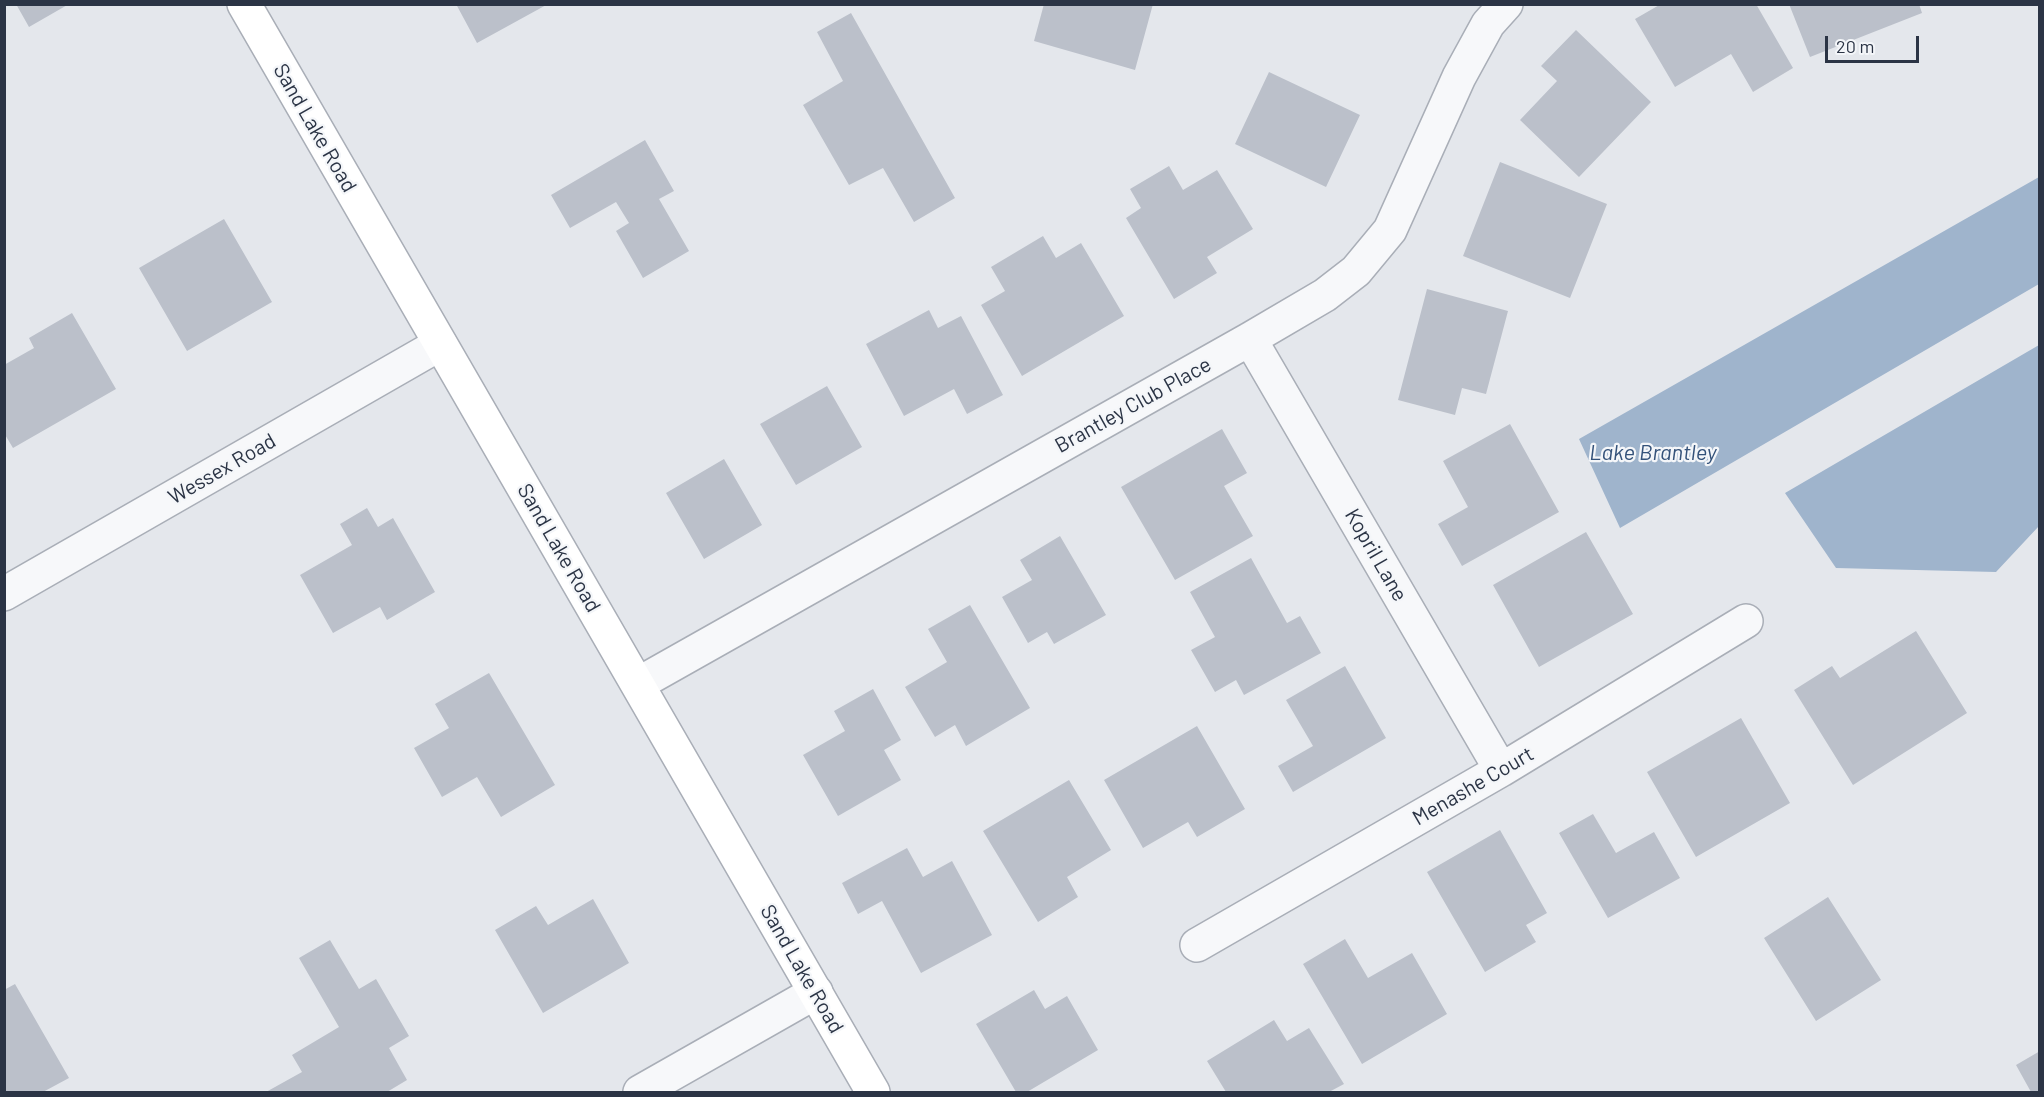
<!DOCTYPE html>
<style>
body{margin:0}
#map{position:relative;width:2044px;height:1097px;overflow:hidden;background:#e4e7ec;font-family:Barlow,sans-serif}
canvas{display:block}
.frame{position:absolute;inset:0;border:6px solid #2b3445;pointer-events:none}
.scale{position:absolute;left:1825px;top:36px;width:94px;height:27px;box-sizing:border-box;border:3px solid #2b3445;border-top:0;padding-left:8px;font-size:18px;line-height:21px;white-space:nowrap;color:#2b3445;-webkit-text-stroke:4px #f4f6f9;paint-order:stroke}
</style>
<div id="map">
<canvas width="2044" height="1097"></canvas>
<div class="frame"></div>
<div class="scale">20 m</div>
</div>
<script>
const context = document.querySelector('canvas').getContext('2d');
context.lineJoin = 'round';
function fillPath(path, color) {
  context.fillStyle = color;
  context.fill(path, 'evenodd');
}
function shape(rows) {
  const path = new Path2D();
  for (const r of rows) {
    path.moveTo(r[0], r[1]);
    for (let i = 2; i < r.length; i += 2) path.lineTo(r[i], r[i + 1]);
  }
  return path;
}
function strokePath(path, color, width, dash) {
  context.strokeStyle = color;
  context.lineWidth = width;
  context.lineCap = dash ? 'butt' : 'round';
  context.setLineDash(dash || []);
  context.stroke(path);
}
function drawText(font, color, halo, rows, align = 'center') {
  context.font = font + ' Barlow,sans-serif';
  context.lineWidth = 4.5;
  context.setLineDash([]);
  context.textBaseline = 'middle';
  context.strokeStyle = halo;
  context.fillStyle = color;
  for (const [text, x, y, turn = 0] of rows) {
    context.save();
    context.translate(x, y);
    context.rotate((+turn || 0) * Math.PI / 180);
    context.textAlign = isNaN(turn) ? turn : align;
    if (halo) context.strokeText(text, 0, 0);
    context.fillText(text, 0, 0);
    context.restore();
  }
}
fillPath(shape([
 [2039,177,2039,284,1620,528,1579,439],
 [2039,345,2039,526,1996,572,1836,568,1785,493]
]), '#9fb4cc');
fillPath(shape([
 [16,4,69,4,29,27],
 [456,4,548,4,477,43],
 [1044,4,1153,4,1135,70,1034,41],
 [1661,4,1756,4,1793,68,1753,92,1731,54,1675,87,1635,19],
 [1789,4,1919,4,1922,13,1810,57],
 [851,13,955,198,914,222,883,168,849,185,803,105,843,81,817,32],
 [1576,30,1651,102,1579,177,1520,120,1557,81,1541,66],
 [1269,72,1360,115,1326,187,1235,144],
 [645,140,674,191,659,199,689,251,643,278,616,231,629,223,616,202,570,228,551,195],
 [1500,162,1607,204,1570,298,1463,256],
 [1169,166,1183,190,1217,170,1253,229,1207,257,1217,273,1174,299,1126,218,1141,208,1130,189],
 [224,219,272,302,187,351,139,268],
 [1043,236,1056,258,1081,243,1124,316,1022,376,981,305,1005,291,991,267],
 [1427,289,1508,311,1486,394,1462,388,1455,415,1398,400],
 [929,310,938,328,961,316,1003,395,967,414,954,389,904,416,866,344],
 [72,313,116,389,13,448,4,433,4,365,34,348,29,338],
 [827,386,862,447,796,485,760,424],
 [1510,424,1559,512,1462,566,1438,524,1468,507,1443,461],
 [1222,429,1247,473,1224,486,1253,536,1175,580,1121,487],
 [724,459,762,525,704,559,666,493],
 [367,508,378,527,393,518,435,592,387,620,380,607,333,633,300,575,352,545,340,524],
 [1586,532,1633,614,1539,667,1493,585],
 [1060,536,1106,615,1054,644,1047,632,1028,643,1002,597,1032,580,1020,560],
 [1251,558,1287,623,1300,616,1321,653,1244,695,1236,680,1215,692,1191,650,1215,637,1190,592],
 [970,605,1030,708,966,746,955,725,935,737,905,687,947,662,928,629],
 [1916,631,1967,713,1853,785,1794,690,1832,666,1840,678],
 [1345,666,1386,738,1293,792,1278,766,1313,746,1286,700],
 [489,673,555,785,501,817,477,777,442,797,414,748,449,728,435,704],
 [873,689,901,740,884,750,901,780,838,816,803,755,845,731,834,711],
 [1741,718,1790,803,1696,857,1647,772],
 [1197,726,1245,809,1197,837,1188,822,1143,848,1104,780],
 [1069,780,1111,850,1067,877,1078,897,1038,922,983,831],
 [1593,814,1616,853,1654,832,1680,878,1608,918,1559,833],
 [1500,830,1547,913,1526,925,1536,942,1485,972,1427,872],
 [907,848,923,877,952,861,992,935,921,973,882,901,858,914,842,883],
 [1828,897,1881,980,1816,1021,1764,938],
 [593,899,629,963,543,1013,495,930,536,906,548,925],
 [1345,939,1368,978,1412,953,1447,1014,1362,1064,1303,964],
 [330,940,359,989,376,979,409,1036,389,1048,407,1080,387,1092,266,1092,302,1072,292,1055,339,1027,299,958],
 [15,984,69,1078,43,1092,4,1092,4,990],
 [1034,990,1045,1009,1067,996,1098,1050,1027,1092,1016,1092,976,1024],
 [1274,1020,1287,1041,1309,1028,1344,1084,1329,1092,1226,1092,1207,1061],
 [2040,1051,2040,1092,2031,1092,2016,1065]
]), '#bbc0ca');
const street = shape([
 [1250,339,1501,770],
 [4,594,440,344],
 [638,684,1250,339,1325,295,1356,271,1390,230,1459,77,1488,24,1506,4],
 [1197,945,1501,770,1746,621],
 [640,1092,816,992]
]);
const secondary = shape([
 [244,4,873,1092]
]);
strokePath(street, '#a9aeb7', 36);
strokePath(secondary, '#a9aeb7', 36);
strokePath(street, '#f7f8fa', 33);
strokePath(secondary, '#fff', 33);
drawText('21px', '#2b3445', '#f4f6f9', [
 ["Sand Lake Road",315,128,60],
 ["Brantley Club Place",1133,405,-29],
 ["Wessex Road",222,469,-30],
 ["Sand Lake Road",559,548,60],
 ["Kopril Lane",1376,555,60],
 ["Menashe Court",1473,786,-30],
 ["Sand Lake Road",802,969,60]
]);
drawText('italic 22px', '#34527a', '#f4f6f9', [
 ["Lake Brantley",1653,453]
]);
</script>
